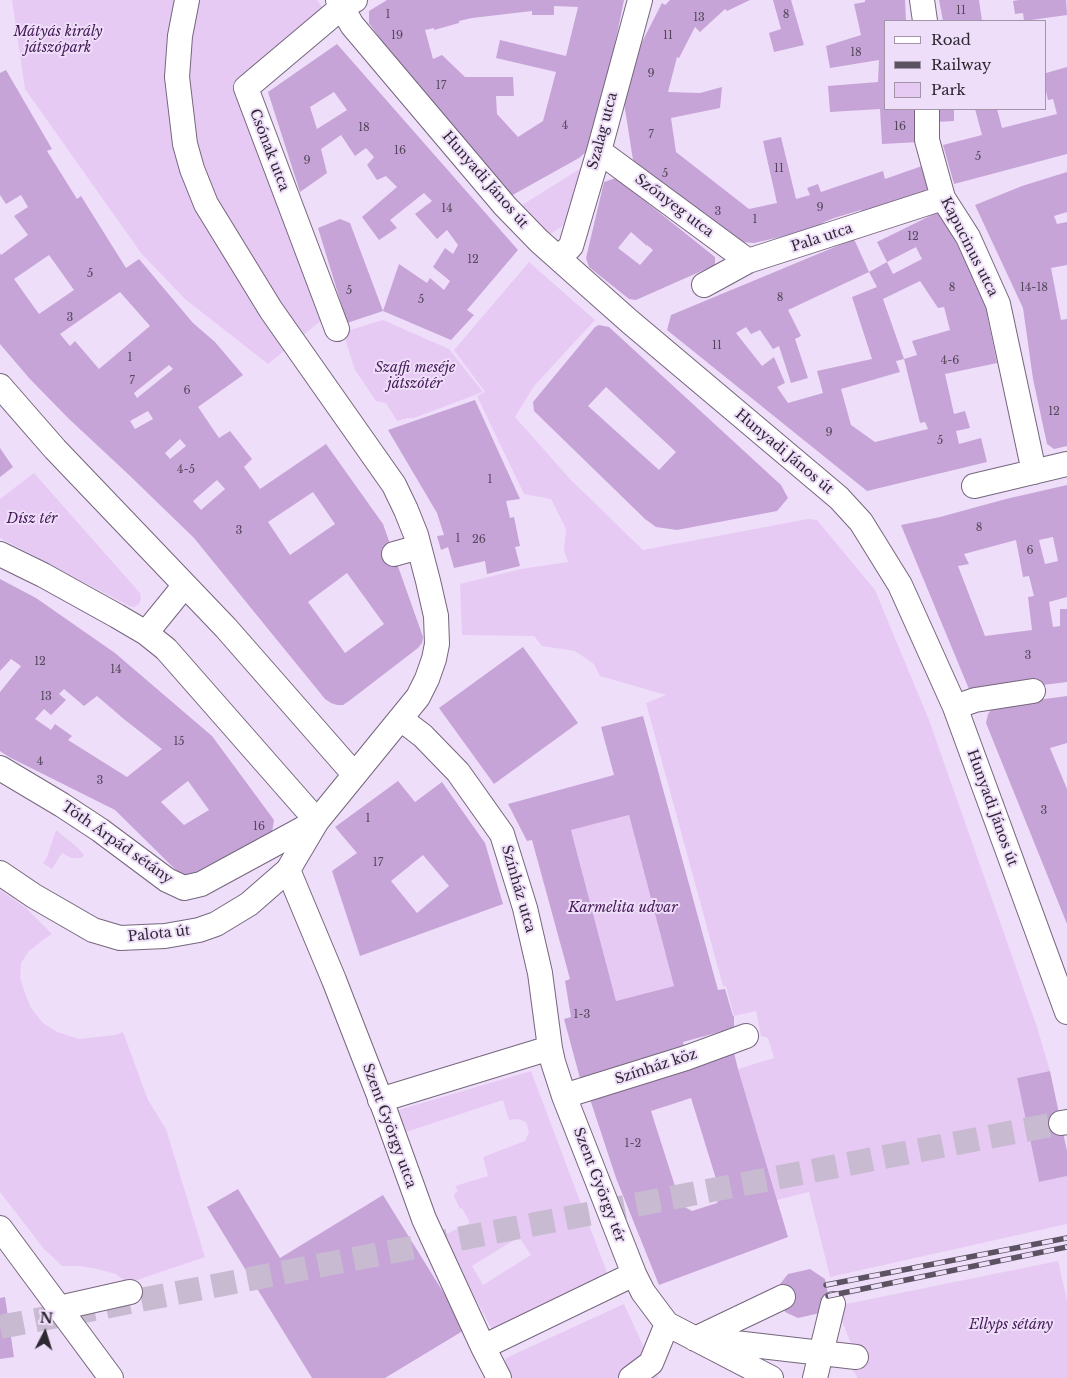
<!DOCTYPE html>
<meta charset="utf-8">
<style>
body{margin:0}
#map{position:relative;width:1067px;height:1378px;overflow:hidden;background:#efdef9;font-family:"Libre Baskerville",serif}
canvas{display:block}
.legend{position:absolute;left:884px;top:20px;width:162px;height:90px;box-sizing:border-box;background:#efdef9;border:1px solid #a295a9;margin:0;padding:6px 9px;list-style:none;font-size:15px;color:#2e2832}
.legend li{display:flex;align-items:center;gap:10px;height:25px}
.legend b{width:25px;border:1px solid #a295a9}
.north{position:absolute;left:20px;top:1308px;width:50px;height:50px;-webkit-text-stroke:4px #efdef9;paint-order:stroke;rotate:5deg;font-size:14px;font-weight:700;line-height:20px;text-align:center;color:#2e2832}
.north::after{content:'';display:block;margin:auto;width:18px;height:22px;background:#2e2832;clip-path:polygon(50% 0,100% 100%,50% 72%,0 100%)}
</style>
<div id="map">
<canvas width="1067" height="1378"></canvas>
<ul class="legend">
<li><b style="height:6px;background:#fff"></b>Road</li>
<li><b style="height:6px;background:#5b5361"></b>Railway</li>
<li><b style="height:14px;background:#e6caf4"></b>Park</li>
</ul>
<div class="north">N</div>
</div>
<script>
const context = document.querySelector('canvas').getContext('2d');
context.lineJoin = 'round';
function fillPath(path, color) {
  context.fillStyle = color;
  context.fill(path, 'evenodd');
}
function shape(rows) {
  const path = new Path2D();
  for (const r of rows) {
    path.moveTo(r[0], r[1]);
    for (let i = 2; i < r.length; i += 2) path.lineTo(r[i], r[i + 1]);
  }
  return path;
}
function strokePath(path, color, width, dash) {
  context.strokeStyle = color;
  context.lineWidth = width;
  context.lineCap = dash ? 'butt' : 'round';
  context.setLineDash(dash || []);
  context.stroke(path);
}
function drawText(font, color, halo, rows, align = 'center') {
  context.font = font + ' "Libre Baskerville",serif';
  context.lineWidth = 4;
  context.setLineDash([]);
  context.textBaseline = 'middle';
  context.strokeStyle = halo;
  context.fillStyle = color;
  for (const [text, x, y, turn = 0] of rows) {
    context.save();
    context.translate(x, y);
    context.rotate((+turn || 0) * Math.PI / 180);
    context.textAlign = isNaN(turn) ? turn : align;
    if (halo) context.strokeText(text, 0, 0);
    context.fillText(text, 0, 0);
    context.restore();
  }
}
fillPath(shape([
 [12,0,317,0,325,11,241,82,323,319,268,364,185,299,141,253,25,89],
 [586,165,567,223,549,235,519,207],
 [529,262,595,320,534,386,515,417,570,479,643,550,808,519,817,520,875,590,929,720,1037,1027,1050,1071,1017,1078,1039,1182,1067,1176,1067,1224,830,1277,809,1192,777,1200,738,1069,774,1058,768,1038,761,1036,756,1011,734,1016,726,986,723,986,646,703,666,695,600,676,594,664,575,651,542,646,534,636,462,635,460,584,521,569,568,562,564,551,566,529,551,499,524,494,477,396,485,392,454,350],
 [383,320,449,349,483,392,414,418,408,418,397,421,386,403,376,401,355,370,344,336,350,330],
 [34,473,140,593,141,599,139,604,134,607,129,606,0,538,0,499],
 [629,815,674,986,616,1001,571,830],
 [56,830,77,847,84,855,81,858,71,858,62,853,52,869,43,863,47,857],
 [0,890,26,908,52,934,47,937,29,951,21,963,20,978,25,993,31,1008,43,1023,57,1032,79,1039,115,1035,123,1032,148,1100,166,1129,205,1257,128,1283,116,1274,97,1269,80,1266,62,1266,44,1249,0,1192],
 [531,1071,611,1283,496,1337,442,1236,470,1223,462,1208,460,1209,454,1196,454,1194,458,1191,455,1186,488,1176,483,1157,525,1141,529,1132,526,1122,518,1119,509,1120,503,1100,403,1133,395,1111],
 [519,1237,531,1255,483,1285,472,1266],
 [1058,1261,1067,1300,1067,1378,858,1378,852,1369,859,1364,836,1306],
 [624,1304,658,1378,507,1378,502,1370,506,1358]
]), '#e6caf4');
fillPath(shape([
 [387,0,624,0,604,98,587,151,579,158,509,197,396,61,369,23,369,11],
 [554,6,578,7,566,56,500,40,496,58,556,72,543,121,518,137,497,114,496,96,514,96,513,77,465,77,442,55,433,59,425,30,434,28,434,30,459,23,459,21,472,18,532,11,532,15,554,15],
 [670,0,750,0,727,11,725,9,700,32,695,27,679,58,677,57,668,92,700,93,722,87,720,108,671,118,676,152,749,209,777,203,763,141,781,137,796,199,810,195,807,188,818,184,821,192,883,171,885,179,922,166,930,190,862,212,861,210,834,218,824,222,815,229,754,243,742,242,723,231,633,160,622,90,636,42,641,44,662,3,665,5],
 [773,0,791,0,804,45,774,52,769,33,781,29],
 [865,0,905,0,906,21,886,21,886,109,918,109,920,142,882,144,880,109,830,112,828,86,878,82,879,60,830,68,826,46,861,35,854,4,865,2],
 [939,0,979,0,982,21,943,21],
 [1019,0,1066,0,1067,15,1024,21,1023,13,1015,14,1013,1],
 [337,44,518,250,467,310,474,315,451,340,383,311,347,323,318,228,340,219,350,223,383,311,399,264,427,283,430,278,444,290,450,281,433,267,445,248,453,254,458,245,447,230,437,239,415,214,432,201,424,193,390,220,397,228,379,240,362,217,397,187,386,176,377,180,367,165,374,157,366,148,355,156,341,135,321,149,327,173,300,192,268,92],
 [334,92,347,110,317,129,310,107],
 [1067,67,1067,154,954,184,943,145,982,135,975,109,997,109,1002,128,1057,114,1053,99,1048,100,1046,91,1046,73],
 [6,70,52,149,47,151,77,199,81,196,126,268,139,259,193,323,215,342,243,375,198,407,219,438,230,431,252,459,244,467,260,489,326,444,383,524,423,637,422,643,418,648,349,701,343,705,337,705,331,703,325,699,194,538,128,474,68,418,29,378,0,344,0,253,1,255,28,235,14,216,28,207,21,195,6,204,0,195,0,73],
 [49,255,74,290,39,314,14,279],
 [120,292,150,326,99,369,75,341,70,346,60,334],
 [169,365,173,369,137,398,134,393],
 [148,411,153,419,135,429,130,421],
 [180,439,186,446,170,459,165,453],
 [217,480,225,489,201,510,193,501],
 [313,492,335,524,290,555,268,522],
 [347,573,384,624,345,653,308,602],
 [937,109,954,109,954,121,937,122],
 [1067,172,1067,212,1054,216,1057,224,1067,222,1067,265,1051,268,1061,320,1067,319,1067,446,1054,449,1047,444,1033,379,1023,308,975,205,1022,186],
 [616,178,715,257,715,265,636,300,629,299,589,267,586,258,604,182],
 [631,232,647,246,647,245,653,250,640,265,618,248],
 [940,211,983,295,997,363,945,374,954,414,965,411,970,428,956,431,959,444,981,438,987,462,867,491,667,330,671,315,854,239,869,272,887,262,893,274,922,259,916,247,887,262,877,242],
 [869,272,877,287,852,297,872,359,817,371,823,393,788,403,777,387,785,383,774,357,762,366,736,333,746,327,751,334,760,330,773,349,779,346,791,383,808,378,795,339,801,336,788,310],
 [920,281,938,308,944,307,950,330,912,341,917,355,904,359,920,423,925,422,928,429,875,442,851,425,841,389,900,372,896,361,904,359,883,299],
 [599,325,609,327,781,485,788,498,777,511,677,530,656,527,645,519,534,411,533,402,595,327],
 [606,387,676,452,659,470,588,406],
 [475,400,520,499,506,501,510,518,514,517,520,546,515,547,520,566,487,574,485,561,454,568,448,547,441,550,437,536,444,535,437,513,388,430],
 [0,448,13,467,0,477],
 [1067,485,1067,597,1049,602,1053,627,1060,626,1060,609,1067,609,1067,682,971,694,901,525,940,517,1006,499],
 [1053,537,1058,561,1045,564,1039,540],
 [1016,540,1023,577,1029,576,1034,596,1028,597,1032,630,985,636,958,566,969,564,964,554],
 [0,579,36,598,115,653,212,736,274,820,272,832,190,875,180,874,115,810,9,757,0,751,0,692,21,666,11,659,0,671],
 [64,689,84,706,97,696,125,720,162,749,127,777,68,740,72,736,55,724,51,730,35,719,44,709,51,715,66,700,59,694],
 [188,781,209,810,184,825,161,802],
 [523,647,578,723,494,784,439,708],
 [1067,696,1067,743,1050,748,1067,789,1067,924,986,723,988,714,993,708,999,705],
 [643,716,718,990,725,989,733,1016,734,1016,734,1028,683,1042,686,1054,581,1082,564,1019,571,1017,565,981,570,979,532,840,527,841,508,804,614,775,601,727],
 [629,815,674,986,616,1001,571,830],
 [398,781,415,802,442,782,485,843,503,904,360,956,332,871,357,853,335,827],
 [423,855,449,886,417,913,391,881],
 [733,1049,738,1069,788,1237,659,1285,616,1178,589,1096],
 [691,1098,721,1195,717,1203,692,1211,681,1205,651,1111],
 [1050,1071,1067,1151,1067,1176,1039,1182,1017,1078],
 [238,1189,280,1258,383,1195,466,1329,385,1378,312,1378,207,1207],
 [810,1269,825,1279,830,1305,820,1313,798,1318,785,1312,780,1284,788,1274],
 [5,1297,14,1357,0,1359,0,1298]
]), '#c6a4d7');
strokePath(shape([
 [0,1327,1061,1123]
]), '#c8bad1', 24, [24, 12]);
const minor = shape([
 [338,0,352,25,505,206,539,241,629,321,839,498,861,522,900,585,955,707,1067,1012],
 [922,0,925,21],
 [927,109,927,140,943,198,968,237,998,304,1034,472],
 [599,151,748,261],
 [559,258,571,246,599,151,640,0],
 [704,285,748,261,943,198],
 [337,329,246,88,342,7,355,0],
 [0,386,55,449,226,628,354,774],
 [974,486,1067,464],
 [0,554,43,575,117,616,146,633,166,649,317,821],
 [394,554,419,547],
 [146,633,185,585],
 [955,707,975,700,1033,691],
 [401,719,423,736,458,772,502,834,525,908,540,973,550,1048,553,1062,564,1096,634,1274,643,1292,667,1324,771,1378],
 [0,768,62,805,100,830,167,880,184,888,201,884,317,821],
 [288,870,334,980,385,1111,424,1219,483,1347,499,1378],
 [0,873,34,896,93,930,120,938,165,936,199,930,216,924,249,904,288,870,317,821,418,697,427,679,434,659,437,644,436,616,428,581,416,535,406,510,394,485,271,310,206,204,192,169,185,144,177,77,180,36,187,0],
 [564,1096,686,1058,746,1036],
 [380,1100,550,1048],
 [1061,1123,1067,1122],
 [0,1228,111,1378],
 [59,1308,130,1292],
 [695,1339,783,1297],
 [709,1340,856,1357],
 [483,1347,634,1274],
 [631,1378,651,1363,667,1324],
 [815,1378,833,1304]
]);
strokePath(minor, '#75667d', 26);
strokePath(minor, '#fff', 24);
const rail = shape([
 [826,1285,1067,1238],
 [828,1296,1067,1247]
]);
strokePath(rail, '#5b5361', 5.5);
strokePath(rail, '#efdef9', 4, [11]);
drawText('11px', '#54475b', null, [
 ["11",961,11],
 ["1",388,15],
 ["8",786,15],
 ["13",699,18],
 ["19",397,36],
 ["11",668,36],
 ["18",856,53],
 ["9",651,74],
 ["17",441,86],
 ["4",565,126],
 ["16",900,127],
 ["18",364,128],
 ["7",651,135],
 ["16",400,151],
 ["5",978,157],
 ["9",307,161],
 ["11",779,169],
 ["5",665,174],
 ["9",820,208],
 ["14",447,209],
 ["3",718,212],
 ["1",755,220],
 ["12",913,237],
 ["12",473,260],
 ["5",90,274],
 ["8",952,288],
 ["14-18",1034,288],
 ["5",349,291],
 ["8",780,298],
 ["5",421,300],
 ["3",70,318],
 ["11",717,346],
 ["1",130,358],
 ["4-6",950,361],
 ["7",132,381],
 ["6",187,391],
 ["12",1054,412],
 ["9",829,433],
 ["5",940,441],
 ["4-5",186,470],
 ["1",490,480],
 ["8",979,528],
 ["3",239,531],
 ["1",458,539],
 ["26",479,540],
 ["6",1030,551],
 ["3",1028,656],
 ["12",40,662],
 ["14",116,670],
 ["13",46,697],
 ["15",179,742],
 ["4",40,762],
 ["3",100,781],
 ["3",1044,811],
 ["1",368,819],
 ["16",259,827],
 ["17",378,863],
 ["1-3",582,1015],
 ["1-2",633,1144]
]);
drawText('italic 14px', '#441a56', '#efdef9', [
 ["Mátyás király",58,32],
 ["játszópark",58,48],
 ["Szaffi meséje",415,368],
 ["játszótér",415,384],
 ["Dísz tér",32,519],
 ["Karmelita udvar",623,908],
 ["Ellyps sétány",1011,1325]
]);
drawText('14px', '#2e2832', '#efdef9', [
 ["Szalag utca",603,131,-75],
 ["Csónak utca",269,150,69],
 ["Hunyadi János út",485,180,49],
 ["Szőnyeg utca",674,206,37],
 ["Pala utca",822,238,-18],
 ["Kapucinus utca",969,247,63],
 ["Hunyadi János út",784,452,40],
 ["Hunyadi János út",992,808,70],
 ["Tóth Árpád sétány",117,843,35],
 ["Színház utca",518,889,74],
 ["Palota út",159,934,-6],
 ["Színház köz",656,1067,-18],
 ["Szent György utca",389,1126,70],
 ["Szent György tér",599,1185,69]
]);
</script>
